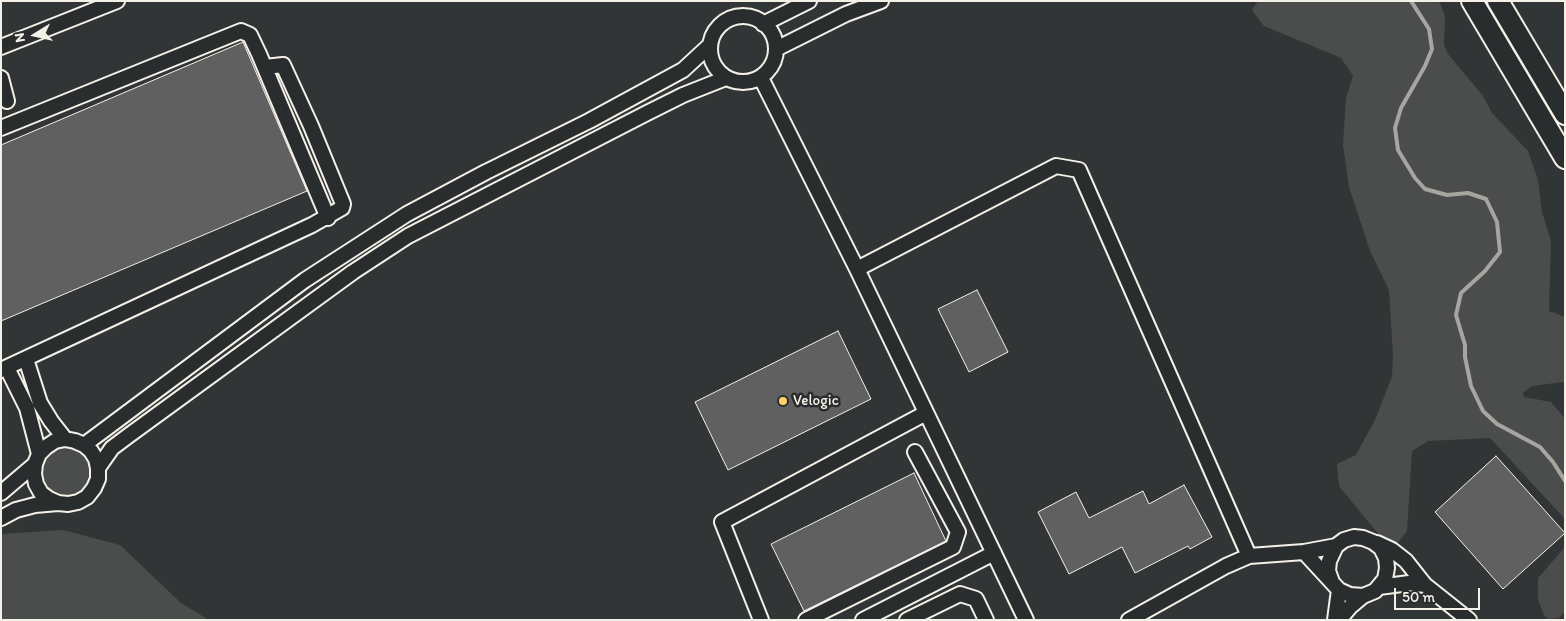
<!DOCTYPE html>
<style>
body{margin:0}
#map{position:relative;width:1566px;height:621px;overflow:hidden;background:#323535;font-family:Itim,sans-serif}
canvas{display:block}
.frame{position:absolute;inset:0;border:2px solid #f4f1e8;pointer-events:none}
.north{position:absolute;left:10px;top:10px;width:50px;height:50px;-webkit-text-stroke:4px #2a2d2e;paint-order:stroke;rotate:260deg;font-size:14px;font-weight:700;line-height:20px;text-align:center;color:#f4f1e8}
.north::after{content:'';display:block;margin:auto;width:18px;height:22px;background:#f4f1e8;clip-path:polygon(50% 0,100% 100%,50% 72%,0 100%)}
.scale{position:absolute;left:1394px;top:588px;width:86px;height:22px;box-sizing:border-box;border:2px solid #f4f1e8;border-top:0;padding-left:6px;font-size:15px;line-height:18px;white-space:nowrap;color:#f4f1e8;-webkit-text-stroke:4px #2a2d2e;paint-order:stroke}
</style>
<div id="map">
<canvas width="1566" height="621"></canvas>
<div class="frame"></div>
<div class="north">N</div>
<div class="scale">50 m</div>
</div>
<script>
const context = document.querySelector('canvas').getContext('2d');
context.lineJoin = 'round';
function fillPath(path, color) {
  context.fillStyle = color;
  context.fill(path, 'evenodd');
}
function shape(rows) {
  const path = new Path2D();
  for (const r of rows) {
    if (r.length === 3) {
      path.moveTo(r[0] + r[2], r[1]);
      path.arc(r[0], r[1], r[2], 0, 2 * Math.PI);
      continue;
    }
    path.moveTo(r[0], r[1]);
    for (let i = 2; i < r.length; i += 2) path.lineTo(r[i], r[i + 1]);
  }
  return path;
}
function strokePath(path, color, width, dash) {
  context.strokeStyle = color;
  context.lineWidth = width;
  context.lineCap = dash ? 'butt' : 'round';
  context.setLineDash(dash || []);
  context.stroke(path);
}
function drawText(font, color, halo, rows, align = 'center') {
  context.font = font + ' Itim,sans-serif';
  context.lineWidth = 5;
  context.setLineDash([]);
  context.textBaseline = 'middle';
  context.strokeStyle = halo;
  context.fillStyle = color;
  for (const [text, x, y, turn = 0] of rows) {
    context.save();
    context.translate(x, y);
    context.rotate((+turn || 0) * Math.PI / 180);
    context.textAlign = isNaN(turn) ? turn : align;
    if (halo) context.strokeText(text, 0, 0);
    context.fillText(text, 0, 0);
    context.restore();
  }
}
fillPath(shape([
 [1258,1,1439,1,1445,16,1444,45,1448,54,1483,96,1492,113,1528,151,1538,180,1542,212,1551,241,1549,311,1565,317,1565,385,1563,382,1532,386,1523,393,1524,397,1551,402,1565,419,1565,519,1490,438,1428,441,1412,451,1407,531,1394,548,1379,535,1339,486,1337,464,1356,455,1376,418,1392,376,1393,356,1389,290,1370,251,1349,187,1343,145,1346,98,1353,76,1341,58,1264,26,1252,10],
 [66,472,25],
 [63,530,120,545,181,603,209,620,1,620,1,534],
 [1565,547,1565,612,1559,618,1548,619,1544,615,1538,600,1538,578]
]), '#4b4d4c');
strokePath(shape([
 [1411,1,1429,29,1432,49,1425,66,1401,108,1395,128,1398,150,1415,178,1425,189,1447,195,1468,193,1486,199,1497,222,1500,252,1485,271,1461,293,1456,315,1465,345,1465,357,1471,386,1483,411,1497,424,1540,447,1553,462,1565,481]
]), '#a6a5a0', 4);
const building = shape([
 [243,42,307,191,1,321,1,145,243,42],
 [977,290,1008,352,969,372,938,309,977,290],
 [838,331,871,399,728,470,695,402,838,331],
 [1496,456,1565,533,1503,589,1435,512,1496,456],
 [914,473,946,541,804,611,771,544,914,473],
 [1184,485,1212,537,1190,549,1188,546,1135,573,1122,547,1069,574,1038,512,1076,492,1089,518,1143,491,1149,504,1184,485]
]);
fillPath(building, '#5f605f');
strokePath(building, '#f4f1e8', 1);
const minor = shape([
 [743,49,33],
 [763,24,809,1],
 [1,47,117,1],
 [776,49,846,14,881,1],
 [1,78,7,101],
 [761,78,857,269,1026,620],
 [1,128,241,31,250,35,259,54,328,218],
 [857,269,1056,166,1079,170,1249,556],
 [26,359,40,403,51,421,65,439],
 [7,368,27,408,39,454],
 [1,370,312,225,342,208,343,204,311,126,283,65,265,67],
 [84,445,305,280,407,214,486,172,589,121,683,70,710,45],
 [98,468,112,448,128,436,353,272,408,236,647,113,683,95,726,78],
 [1,493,35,464,39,454,46,447,55,441,65,439,75,441,84,445,91,451,96,459,98,468,98,479,94,488,87,497,78,502,68,504,58,503,49,499,41,493,36,484,34,474,35,464],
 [1,518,16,510,35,505,58,503],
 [1377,543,1392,550,1406,561,1425,585,1469,620],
 [1304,552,1339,590,1350,595,1363,596,1375,591,1385,579,1387,568,1386,558,1381,548,1373,542,1363,538,1354,537,1344,540,1336,546,1329,561,1328,571,1332,582],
 [1379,587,1409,583,1425,585],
 [761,620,722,522,926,413],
 [806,620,953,547,958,532,915,452],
 [863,620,994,553],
 [907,620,960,594,976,599,986,620],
 [1129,620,1226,566,1249,556,1304,552,1336,546],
 [1335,620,1339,590],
 [1339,620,1350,607,1363,596]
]);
const highway = shape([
 [1472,1,1565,158],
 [1498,1,1565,114]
]);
strokePath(minor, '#f4f1e8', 18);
strokePath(highway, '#f4f1e8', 24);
strokePath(minor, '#2a2d2e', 14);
strokePath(highway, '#2a2d2e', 20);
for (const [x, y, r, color] of [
 [783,401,5,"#ffd166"]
]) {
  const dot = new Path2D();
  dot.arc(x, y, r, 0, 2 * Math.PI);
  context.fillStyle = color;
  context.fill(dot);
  strokePath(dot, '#2a2d2e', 2);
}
drawText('15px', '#f4f1e8', '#2a2d2e', [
 ["Velogic",793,401]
], 'left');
</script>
